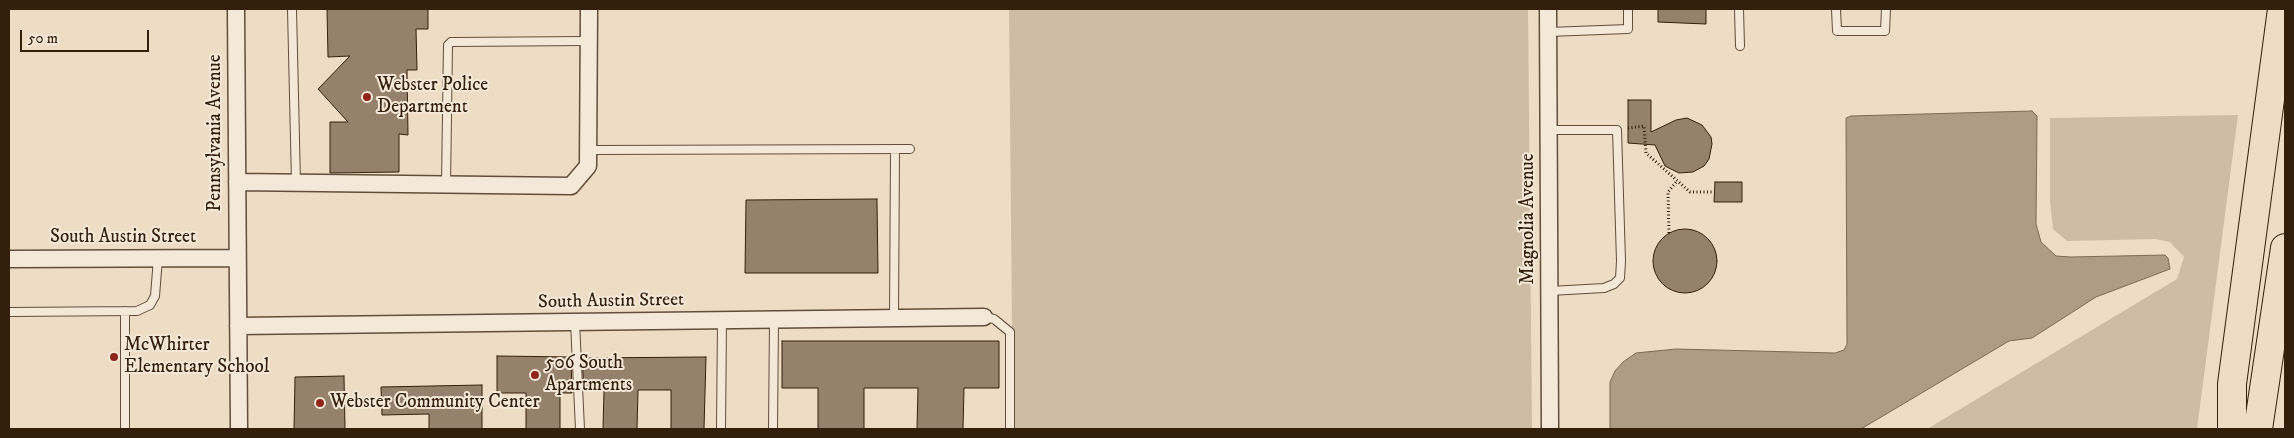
<!DOCTYPE html>
<style>
body{margin:0}
#map{position:relative;width:2294px;height:438px;overflow:hidden;background:#eedcc4;font-family:"IM FELL DW Pica",serif}
canvas{display:block}
.frame{position:absolute;inset:0;border:10px solid #341f0c;pointer-events:none}
.scale{position:absolute;left:20px;top:30px;width:129px;height:22px;box-sizing:border-box;border:2px solid #341f0c;border-top:0;padding-left:6px;font-size:15px;line-height:18px;white-space:nowrap;color:#341f0c;-webkit-text-stroke:4px #f4e8d9;paint-order:stroke}
</style>
<div id="map">
<canvas width="2294" height="438"></canvas>
<div class="frame"></div>
<div class="scale">50 m</div>
</div>
<script>
const context = document.querySelector('canvas').getContext('2d');
context.lineJoin = 'round';
function fillPath(path, color) {
  context.fillStyle = color;
  context.fill(path, 'evenodd');
}
function shape(rows) {
  const path = new Path2D();
  for (const r of rows) {
    if (r.length === 3) {
      path.moveTo(r[0] + r[2], r[1]);
      path.arc(r[0], r[1], r[2], 0, 2 * Math.PI);
      continue;
    }
    path.moveTo(r[0], r[1]);
    for (let i = 2; i < r.length; i += 2) path.lineTo(r[i], r[i + 1]);
  }
  return path;
}
function strokePath(path, color, width, dash) {
  context.strokeStyle = color;
  context.lineWidth = width;
  context.lineCap = dash ? 'butt' : 'round';
  context.setLineDash(dash || []);
  context.stroke(path);
}
function drawText(font, color, halo, rows, align = 'center') {
  context.font = font + ' "IM FELL DW Pica",serif';
  context.lineWidth = 4;
  context.setLineDash([]);
  context.textBaseline = 'middle';
  context.strokeStyle = halo;
  context.fillStyle = color;
  for (const [text, x, y, turn = 0] of rows) {
    context.save();
    context.translate(x, y);
    context.rotate((+turn || 0) * Math.PI / 180);
    context.textAlign = isNaN(turn) ? turn : align;
    if (halo) context.strokeText(text, 0, 0);
    context.fillText(text, 0, 0);
    context.restore();
  }
}
fillPath(shape([
 [1009,9,1528,9,1532,429,1013,429],
 [2238,115,2197,429,1927,429,2177,279,2184,257,2170,242,2155,239,2067,241,2053,229,2050,201,2050,118]
]), '#cebca5');
const water = shape([
 [2032,111,2037,116,2037,120,2036,224,2041,242,2056,256,2071,257,2165,255,2168,258,2170,269,2096,297,2032,338,2009,341,1861,429,1610,429,1610,382,1615,371,1623,362,1636,353,1676,349,1835,353,1844,350,1847,344,1846,118,1851,116,2032,111]
]);
fillPath(water, '#af9c85');
strokePath(water, '#7e6a55', 1);
const building = shape([
 [327,9,428,9,428,29,416,29,417,70,407,70,408,135,399,134,399,172,330,173,330,122,348,122,318,89,350,56,328,57,327,9],
 [1658,9,1706,9,1706,24,1658,22,1658,9],
 [1628,100,1651,100,1651,132,1676,120,1687,118,1702,125,1711,137,1712,144,1709,159,1704,166,1693,172,1679,173,1665,166,1655,145,1628,143,1628,100],
 [1715,182,1742,182,1742,202,1714,202,1715,182],
 [877,199,878,273,745,273,746,200,877,199],
 [1685,261,32],
 [782,341,999,341,999,388,964,388,963,429,917,429,918,388,864,388,864,429,818,429,818,388,782,388,782,341],
 [497,356,571,357,572,393,560,393,560,429,526,429,526,393,497,393,497,356],
 [706,357,704,429,671,429,671,390,638,390,637,429,603,429,604,390,584,390,582,358,706,357],
 [344,376,345,429,294,429,295,377,344,376],
 [482,385,482,429,429,429,429,414,382,415,381,387,482,385]
]);
fillPath(building, '#95816c');
strokePath(building, '#341f0c', 1);
const lane = shape([
 [292,9,296,183],
 [1739,9,1740,46],
 [1836,9,1837,31,1885,31,1886,9],
 [1548,32,1628,29,1628,9],
 [1549,130,1617,130,1621,261,1620,278,1614,284,1604,288,1550,291],
 [588,150,910,149],
 [446,185,448,45,451,42,588,41],
 [9,312,137,311,150,305,155,296,158,258],
 [984,317,994,319,1010,332,1010,429],
 [894,318,895,149],
 [575,322,580,429],
 [125,429,125,311],
 [721,429,722,321],
 [773,429,774,320]
]);
const street = shape([
 [236,9,239,429],
 [1548,9,1550,429],
 [237,182,571,186,588,166,589,9],
 [9,259,237,258],
 [238,326,984,317]
]);
const highway = shape([
 [2232,429,2232,384,2282,9],
 [2258,429,2285,248]
]);
strokePath(lane, '#624e3a', 10);
strokePath(street, '#624e3a', 19);
strokePath(highway, '#341f0c', 30);
strokePath(shape([
 [1628,128,1644,126,1646,153,1690,192,1714,192],
 [1669,233,1668,192,1677,181]
]), '#341f0c', 3, [1, 2.5]);
strokePath(lane, '#f4e8d9', 8);
strokePath(street, '#f4e8d9', 16);
strokePath(highway, '#eedcc4', 28);
for (const [x, y, r, color] of [
 [367,97,5,"#8f2418"],
 [114,357,5,"#8f2418"],
 [535,375,5,"#8f2418"],
 [320,403,5,"#8f2418"]
]) {
  const dot = new Path2D();
  dot.arc(x, y, r, 0, 2 * Math.PI);
  context.fillStyle = color;
  context.fill(dot);
  strokePath(dot, '#f4e8d9', 2);
}
drawText('19px', '#341f0c', '#f4e8d9', [
 ["Webster Police",377,86],
 ["Department",377,108],
 ["McWhirter",124,346],
 ["Elementary School",124,368],
 ["506 South",545,364],
 ["Apartments",545,386],
 ["Webster Community Center",330,403]
], 'left');
drawText('19px', '#341f0c', '#f4e8d9', [
 ["Pennsylvania Avenue",216,133,-90],
 ["Magnolia Avenue",1529,219,-90],
 ["South Austin Street",123,238],
 ["South Austin Street",611,302,-1]
]);
</script>
